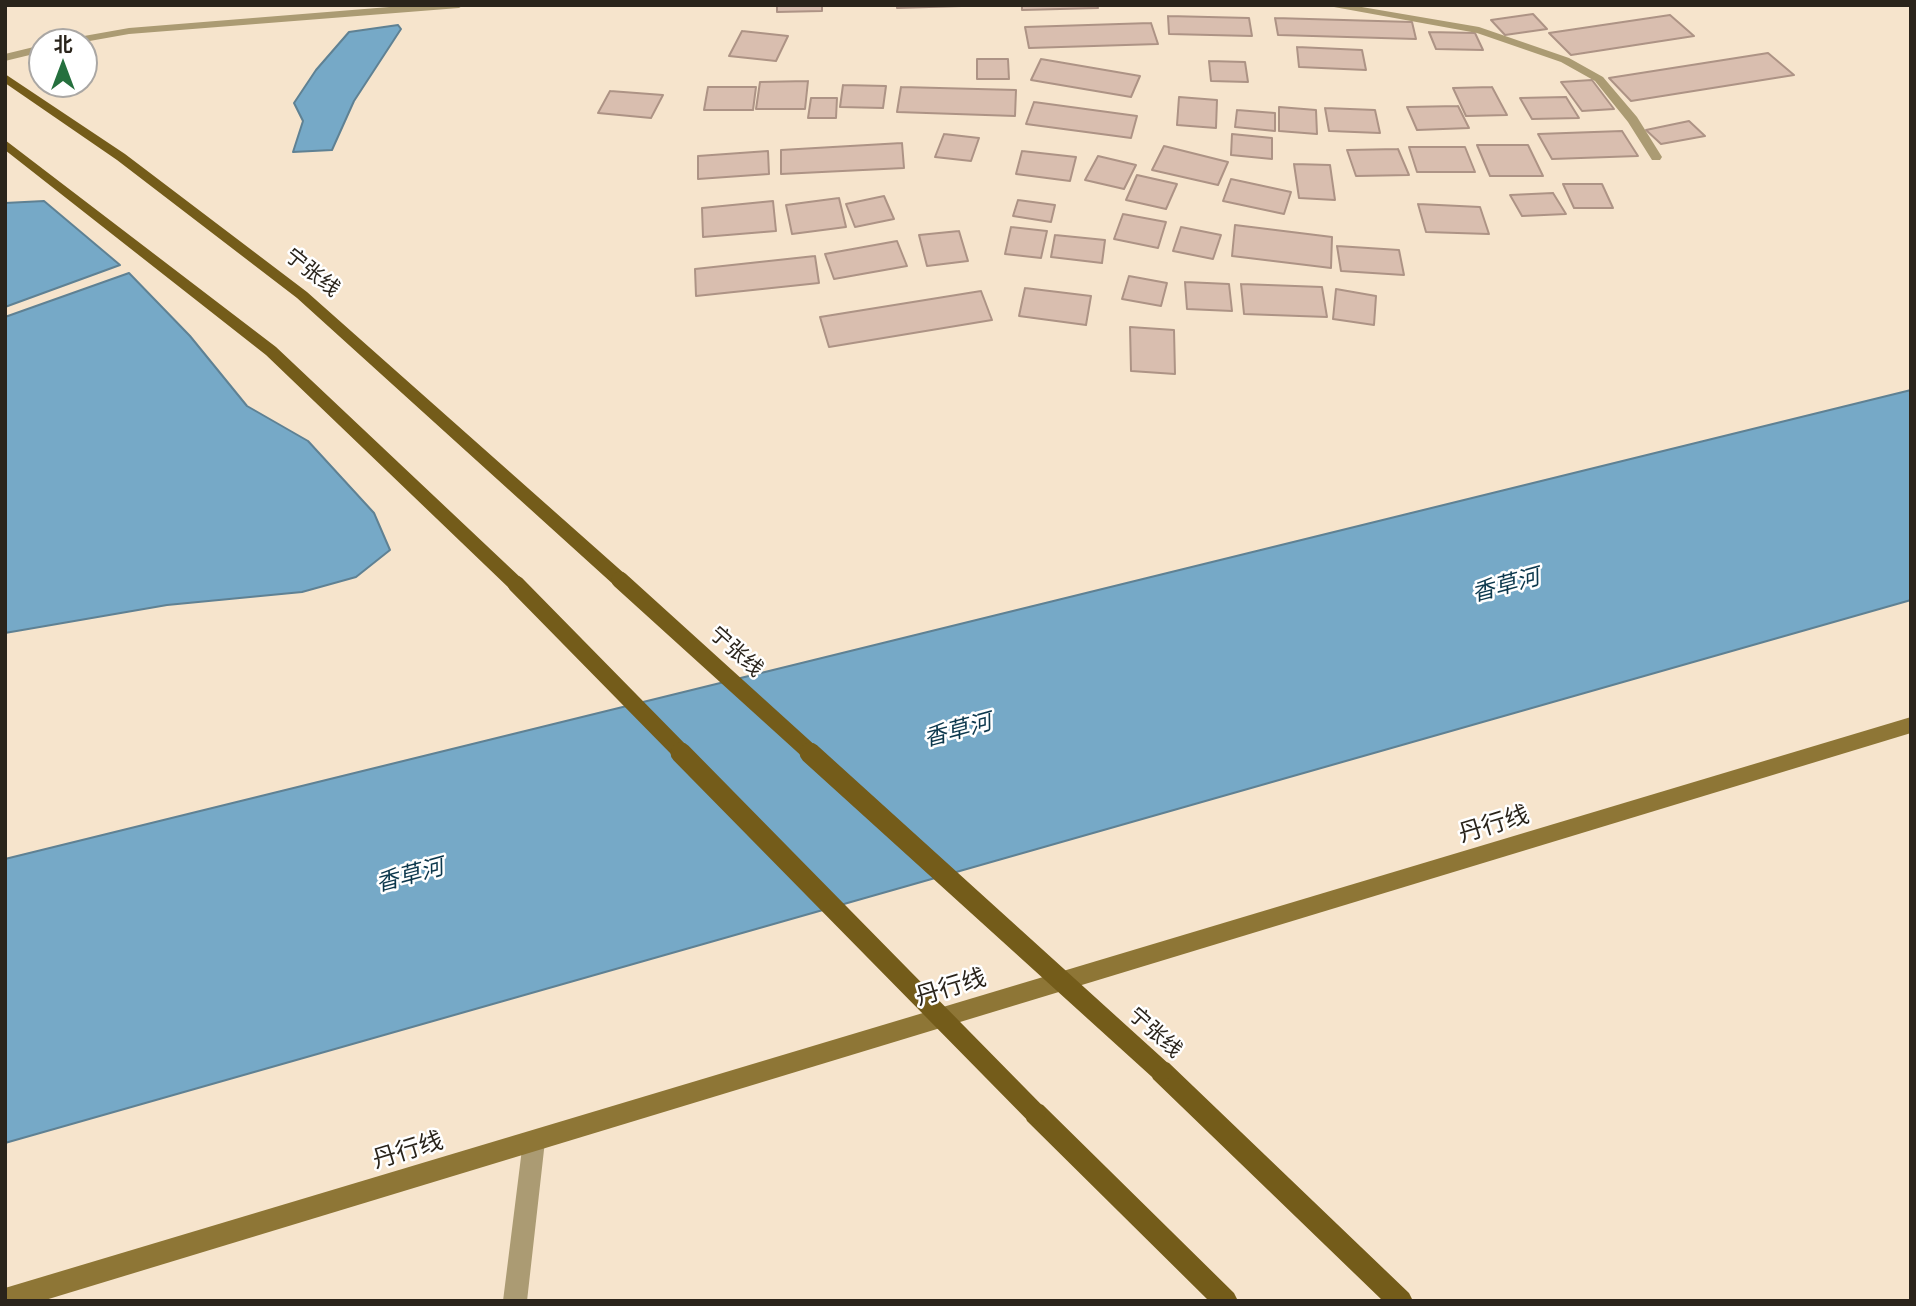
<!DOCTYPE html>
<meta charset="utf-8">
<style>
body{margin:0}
#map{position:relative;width:1916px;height:1306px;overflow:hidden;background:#f6e4cc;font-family:"PT Serif","Noto Sans SC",serif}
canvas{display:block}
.frame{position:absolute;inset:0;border:7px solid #2a241b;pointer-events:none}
.north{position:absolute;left:28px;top:28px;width:70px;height:70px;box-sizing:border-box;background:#fff;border:2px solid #aaa7a4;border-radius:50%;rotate:0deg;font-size:19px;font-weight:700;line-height:28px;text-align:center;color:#2a241b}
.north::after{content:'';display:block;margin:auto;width:24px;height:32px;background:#25703e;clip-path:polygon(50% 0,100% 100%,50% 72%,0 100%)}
</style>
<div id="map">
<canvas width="1916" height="1306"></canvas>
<div class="frame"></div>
<div class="north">北</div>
</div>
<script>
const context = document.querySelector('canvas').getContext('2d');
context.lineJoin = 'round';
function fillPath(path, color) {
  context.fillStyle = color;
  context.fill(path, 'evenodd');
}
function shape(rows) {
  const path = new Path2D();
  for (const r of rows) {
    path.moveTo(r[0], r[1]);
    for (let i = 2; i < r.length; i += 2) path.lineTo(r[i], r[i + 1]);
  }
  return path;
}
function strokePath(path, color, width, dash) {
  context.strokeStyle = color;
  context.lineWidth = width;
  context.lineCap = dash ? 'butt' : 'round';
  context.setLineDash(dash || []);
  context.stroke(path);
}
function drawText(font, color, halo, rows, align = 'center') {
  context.font = font + ' "PT Serif","Noto Sans SC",serif';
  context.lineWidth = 5;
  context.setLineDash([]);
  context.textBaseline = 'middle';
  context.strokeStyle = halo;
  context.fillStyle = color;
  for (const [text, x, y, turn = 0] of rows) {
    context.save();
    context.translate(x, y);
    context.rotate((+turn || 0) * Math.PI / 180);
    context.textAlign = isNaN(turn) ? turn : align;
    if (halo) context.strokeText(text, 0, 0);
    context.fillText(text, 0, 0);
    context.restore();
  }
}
const water = shape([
 [398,25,401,29,354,101,332,150,293,152,303,121,294,103,316,70,349,32,398,25],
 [44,201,120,265,5,307,5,203,44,201],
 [129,273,190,336,247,406,308,441,374,513,390,550,356,577,302,592,167,605,5,633,5,317,129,273],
 [1911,390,1911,600,5,1143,5,859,1911,390]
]);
fillPath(water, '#76a9c7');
strokePath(water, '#5f8193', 2);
const building = shape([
 [777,5,822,5,822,11,777,12,777,5],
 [897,5,994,5,897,8,897,5],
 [1022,5,1097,5,1098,8,1022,10,1022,5],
 [1533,14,1547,29,1505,35,1491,20,1533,14],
 [1670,15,1694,36,1571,55,1549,33,1670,15],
 [1168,16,1249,18,1252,36,1169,34,1168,16],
 [1275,18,1412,22,1416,39,1278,35,1275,18],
 [1151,23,1158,44,1029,48,1025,27,1151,23],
 [742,31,788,36,776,61,729,56,742,31],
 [1429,32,1475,33,1483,50,1436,49,1429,32],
 [1297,47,1362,50,1366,70,1299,67,1297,47],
 [1768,53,1794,75,1631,101,1609,78,1768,53],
 [977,59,1008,59,1009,79,977,79,977,59],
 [1041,59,1140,76,1131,97,1031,80,1041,59],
 [1209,61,1245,62,1248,82,1211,81,1209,61],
 [1592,80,1614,109,1582,111,1561,82,1592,80],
 [808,81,805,109,756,109,760,82,808,81],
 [843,85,886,86,883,108,840,107,843,85],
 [708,87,756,87,753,110,704,110,708,87],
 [901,87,1016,90,1015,116,897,112,901,87],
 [1492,87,1507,115,1466,116,1453,88,1492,87],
 [610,91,663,95,651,118,598,113,610,91],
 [1179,97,1217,100,1216,128,1177,125,1179,97],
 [1566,97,1579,118,1532,119,1520,98,1566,97],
 [811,98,837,98,836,118,808,118,811,98],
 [1034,102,1137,116,1131,138,1026,124,1034,102],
 [1458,106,1469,128,1417,130,1407,107,1458,106],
 [1279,107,1316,110,1317,134,1279,131,1279,107],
 [1325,108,1375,110,1380,133,1329,131,1325,108],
 [1237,110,1275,113,1275,131,1235,127,1237,110],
 [1689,121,1705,136,1661,144,1646,130,1689,121],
 [1622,131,1638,156,1552,159,1538,134,1622,131],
 [944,134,979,138,971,161,935,157,944,134],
 [1232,134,1272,138,1272,159,1231,155,1232,134],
 [902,143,904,168,781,174,781,150,902,143],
 [1477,145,1528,145,1543,176,1490,176,1477,145],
 [1164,146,1228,162,1218,185,1152,170,1164,146],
 [1409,147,1465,147,1475,172,1417,172,1409,147],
 [1398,149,1409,175,1356,176,1347,150,1398,149],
 [768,151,769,174,698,179,698,156,768,151],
 [1022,151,1076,157,1070,181,1016,174,1022,151],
 [1098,156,1136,165,1124,189,1085,180,1098,156],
 [1294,164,1330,165,1335,200,1299,198,1294,164],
 [1137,175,1177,184,1166,209,1126,200,1137,175],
 [1231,179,1291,192,1284,214,1223,201,1231,179],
 [1563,184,1602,184,1613,208,1574,208,1563,184],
 [1553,193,1566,214,1522,216,1510,195,1553,193],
 [884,196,894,219,855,227,846,204,884,196],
 [839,198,846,227,792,234,786,205,839,198],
 [1018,200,1055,205,1051,222,1013,216,1018,200],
 [773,201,776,231,703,237,702,208,773,201],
 [1418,204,1480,207,1489,234,1426,232,1418,204],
 [1123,214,1166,222,1158,248,1114,239,1123,214],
 [1235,225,1332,237,1331,268,1232,256,1235,225],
 [1011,227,1047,231,1041,258,1005,254,1011,227],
 [1181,227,1221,235,1213,259,1173,251,1181,227],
 [959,231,968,261,927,266,919,235,959,231],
 [1055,235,1105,240,1102,263,1051,257,1055,235],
 [897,241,907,266,834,279,825,254,897,241],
 [1337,246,1399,250,1404,275,1341,271,1337,246],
 [815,256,819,283,696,296,695,269,815,256],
 [1129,276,1167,283,1161,306,1122,299,1129,276],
 [1185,282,1229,284,1232,311,1187,309,1185,282],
 [1241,284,1322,287,1327,317,1244,314,1241,284],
 [1025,288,1091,296,1086,325,1019,316,1025,288],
 [1336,289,1376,296,1374,325,1333,319,1336,289],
 [981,291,992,320,829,347,820,317,981,291],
 [1130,327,1174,330,1175,374,1131,371,1130,327]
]);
fillPath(building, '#d9beaf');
strokePath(building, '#ad9385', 2);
fillPath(shape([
 [414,5,464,5,459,8,129,34,84,42,61,42,67,39,129,28,414,5],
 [1323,5,1350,5,1479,27,1569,58,1603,77,1637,117,1662,157,1660,160,1652,160,1628,122,1595,81,1561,62,1477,33,1323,5],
 [42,45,42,52,5,61,5,54,42,45],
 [534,1130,542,1133,545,1141,527,1301,503,1301,523,1141,526,1133,534,1130]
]), '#ab9b73');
fillPath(shape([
 [1911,717,1911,733,42,1301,5,1301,5,1288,1911,717]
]), '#8e7636');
fillPath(shape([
 [5,74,125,154,307,292,626,575,628,580,626,585,614,585,297,298,117,160,5,83,5,74],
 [5,140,276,347,522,579,524,584,522,589,510,589,266,355,5,150,5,140],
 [1161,1060,1169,1063,1409,1293,1413,1301,1383,1301,1153,1079,1150,1071,1153,1063,1161,1060],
 [1035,1102,1043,1105,1234,1293,1238,1301,1209,1301,1027,1121,1024,1113,1027,1105,1035,1102]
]), '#745c1a');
strokePath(shape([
 [620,580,812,754],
 [516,584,683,754]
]), '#745c1a', 17);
strokePath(shape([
 [681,753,1035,1113],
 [810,753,1161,1071]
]), '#745c1a', 21);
drawText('21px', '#2a241b', '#fff', [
 ["宁张线",312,273,39],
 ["宁张线",736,652,42],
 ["宁张线",1155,1033,42]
]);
drawText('italic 23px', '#0b374c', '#fff', [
 ["香草河",1506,586,-15],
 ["香草河",958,731,-15],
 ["香草河",410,876,-15]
]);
drawText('24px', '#2a241b', '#fff', [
 ["丹行线",1494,825,-17],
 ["丹行线",951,988,-17],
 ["丹行线",408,1151,-17]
]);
</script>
